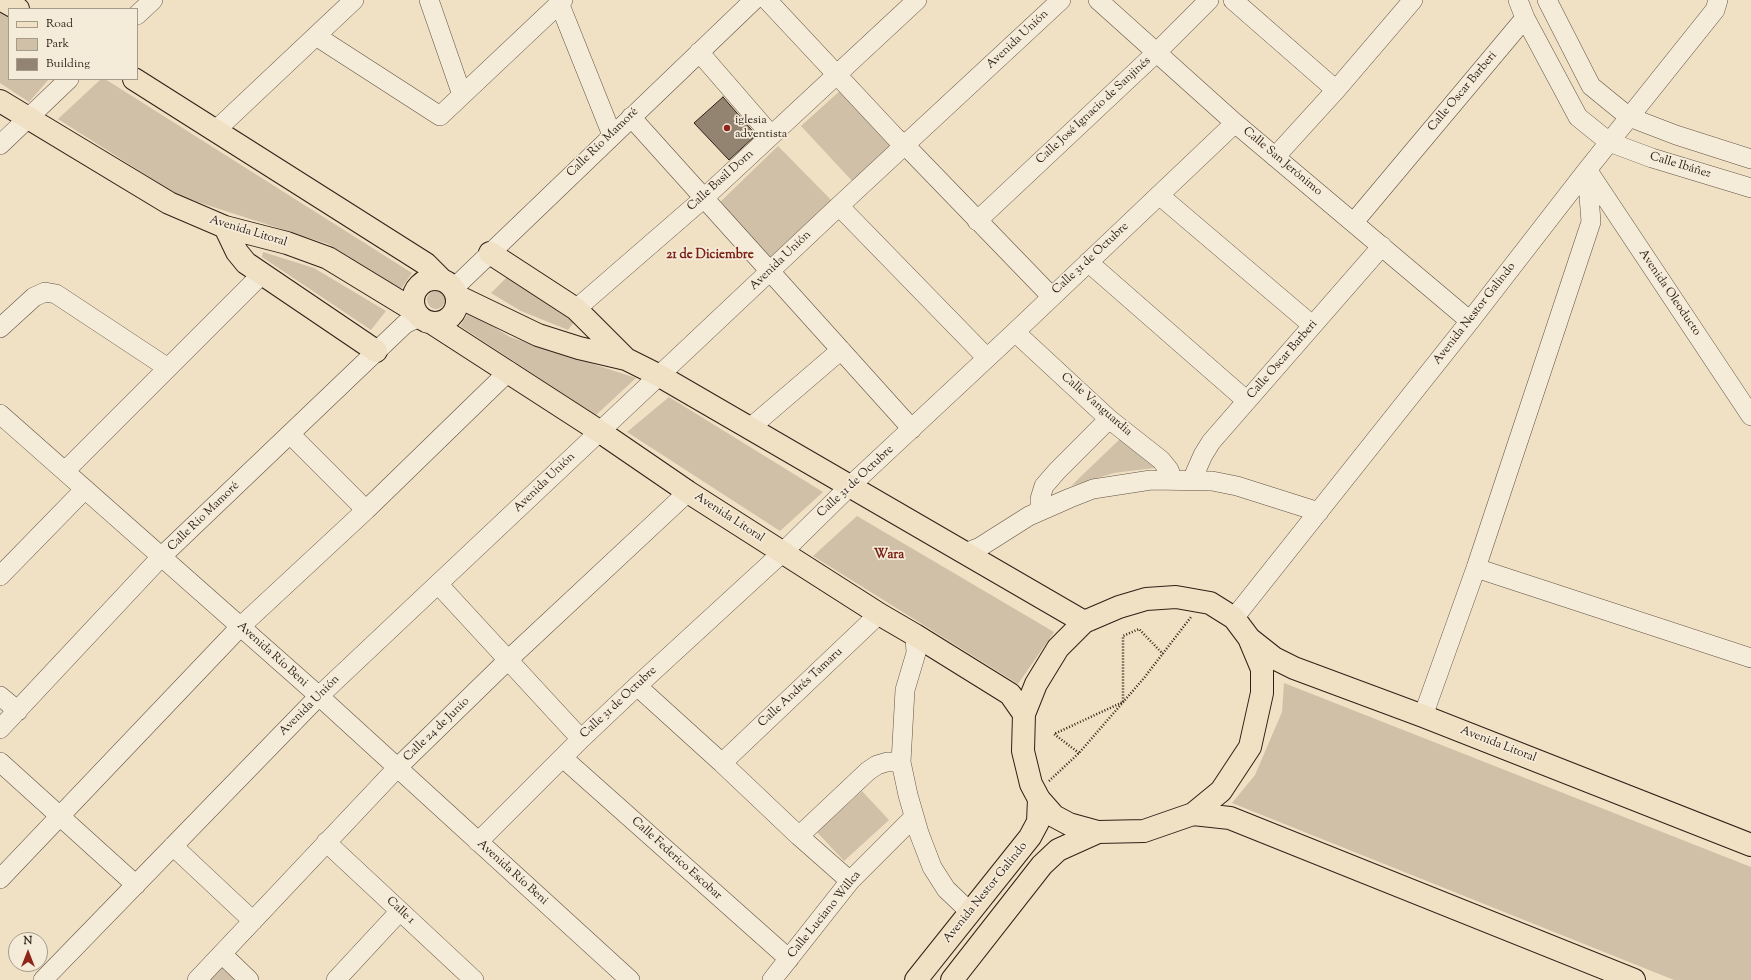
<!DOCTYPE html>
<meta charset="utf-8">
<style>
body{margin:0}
#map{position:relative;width:1751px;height:980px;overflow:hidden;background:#f0e0c4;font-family:"Sorts Mill Goudy",serif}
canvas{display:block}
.legend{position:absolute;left:8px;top:8px;width:130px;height:72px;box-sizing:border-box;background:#f5ebd9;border:1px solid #a69a8b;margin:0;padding:5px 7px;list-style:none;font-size:12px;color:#2f2117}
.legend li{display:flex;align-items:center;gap:8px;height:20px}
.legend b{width:20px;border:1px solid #a69a8b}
.north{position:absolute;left:8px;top:932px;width:40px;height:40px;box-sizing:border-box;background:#f5ebd9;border:1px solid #a69a8b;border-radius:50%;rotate:0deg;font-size:11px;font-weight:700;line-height:16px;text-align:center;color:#2f2117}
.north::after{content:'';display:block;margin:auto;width:14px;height:18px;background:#8f2418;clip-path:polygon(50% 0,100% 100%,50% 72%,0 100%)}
</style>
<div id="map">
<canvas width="1751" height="980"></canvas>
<ul class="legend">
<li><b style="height:5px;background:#f0e0c4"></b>Road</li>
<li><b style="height:11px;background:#cfc0a7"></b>Park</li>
<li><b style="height:11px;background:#938471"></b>Building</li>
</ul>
<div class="north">N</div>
</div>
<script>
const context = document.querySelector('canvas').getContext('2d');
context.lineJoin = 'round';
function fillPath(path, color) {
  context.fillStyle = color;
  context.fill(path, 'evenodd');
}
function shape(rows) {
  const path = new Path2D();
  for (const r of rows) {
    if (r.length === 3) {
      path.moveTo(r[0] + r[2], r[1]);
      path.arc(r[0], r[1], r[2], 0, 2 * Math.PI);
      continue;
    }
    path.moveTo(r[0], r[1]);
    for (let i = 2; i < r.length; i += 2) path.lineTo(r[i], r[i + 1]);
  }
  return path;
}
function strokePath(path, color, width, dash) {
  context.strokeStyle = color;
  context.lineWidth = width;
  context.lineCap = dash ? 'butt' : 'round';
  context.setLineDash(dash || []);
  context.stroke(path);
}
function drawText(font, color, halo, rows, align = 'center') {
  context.font = font + ' "Sorts Mill Goudy",serif';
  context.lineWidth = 3.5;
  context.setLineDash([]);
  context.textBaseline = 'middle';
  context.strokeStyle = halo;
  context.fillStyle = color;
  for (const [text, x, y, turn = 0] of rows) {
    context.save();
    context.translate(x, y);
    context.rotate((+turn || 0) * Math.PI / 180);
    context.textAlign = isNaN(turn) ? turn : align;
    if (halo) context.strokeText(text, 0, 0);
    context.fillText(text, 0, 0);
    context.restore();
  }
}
fillPath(shape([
 [0,12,9,18,9,79,49,79,29,102,0,83],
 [101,79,105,79,412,273,401,289,328,244,179,196,58,119],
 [842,89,895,146,854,183,801,126],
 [778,146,836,205,773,265,716,206],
 [263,252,314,268,386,311,371,330,262,257],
 [507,277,574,322,568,330,521,311,491,293],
 [436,300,9],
 [469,312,510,337,636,378,596,415,460,326],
 [669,397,823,492,780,531,627,432],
 [1121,438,1162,467,1114,473,1071,486],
 [857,516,1054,632,1018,684,813,556],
 [1284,683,1751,867,1751,980,1674,980,1232,803,1255,775,1282,712],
 [862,791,889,820,844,861,817,832],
 [221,964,238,980,205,980]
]), '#cfc0a7');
const building = shape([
 [723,97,756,135,729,160,694,123,723,97]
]);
fillPath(building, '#938471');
strokePath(building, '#2f2117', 1);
const minor = shape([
 [429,0,462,95],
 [558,0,612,135],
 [767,0,896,138,905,145,1051,296],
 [1098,0,1235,123,1470,321],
 [1233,0,1336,90],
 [1518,0,1525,18,1578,117,1609,142,1652,158,1751,188],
 [1547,0,1591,86,1629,117,1676,135,1751,159],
 [137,15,153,0],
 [316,36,440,116,563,0],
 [699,52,771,135],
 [631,117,912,429],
 [215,131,354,0],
 [0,145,69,79],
 [1275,157,1336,90,1413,0],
 [1588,171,1751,416],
 [1159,195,1312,325],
 [839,206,987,358],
 [977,221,1157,52,1209,0],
 [1354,222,1525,18],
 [1088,262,1247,401],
 [454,288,754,0],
 [576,309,704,198,917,0],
 [0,328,34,297,45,292,56,294,168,368],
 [1015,332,1109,419,1161,460,1169,470,1173,480],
 [0,414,319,696,630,980],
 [750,428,841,350],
 [290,434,366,510],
 [65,471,262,274],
 [1192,480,1203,455,1211,442,1382,246],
 [1040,511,1040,499,1044,486,1057,471,1109,419],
 [965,553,980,547,1029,516,1070,498,1093,489,1151,480,1212,481,1237,486,1319,512],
 [1476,568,1751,658],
 [0,576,85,489],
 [438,584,581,739],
 [1234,618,1470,321,1587,170,1715,10,1718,0],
 [915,635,916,653,905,690,901,762,908,795,919,833,932,867,946,889,970,912],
 [637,686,722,763,799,836,850,881],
 [0,696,18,711],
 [1423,716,1476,568,1591,222,1587,170],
 [0,729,161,557,405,324,419,317],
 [563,758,789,959],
 [0,762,136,885],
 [722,763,879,614],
 [799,836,868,771,877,765,887,762,901,762],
 [326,842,474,980],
 [478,842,581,739,637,686,783,552,850,486,1015,332,1235,123],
 [173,846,253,921],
 [0,879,240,627,366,510,509,371],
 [222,954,249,980],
 [43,980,319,696,839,206,1061,0],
 [197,980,397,768,509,659,688,492],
 [336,980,400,911],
 [772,980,850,881,914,817]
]);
const major = shape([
 [2,0,18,9],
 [134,79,426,264,441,279],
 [0,101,169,203,225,227,287,243,328,258,415,311],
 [225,227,237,252,246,263,376,351],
 [490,253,576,309,626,359],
 [435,301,22],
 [457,296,538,335,579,348,626,359,660,376,1084,622],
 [432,323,599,431,688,492,879,614,915,635,1010,694,1024,714],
 [1176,597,1210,603,1234,618,1249,638,1262,669,1262,693,1250,747,1221,791,1193,814,1144,831,1098,832,1069,824,1054,816,1039,799,1031,784,1023,751,1024,714,1036,684,1058,648,1084,622,1119,607,1146,599,1176,597],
 [1250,639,1274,658,1294,668,1423,716,1751,845],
 [1193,814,1230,818,1634,980],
 [916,980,1030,837,1038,822,1039,799],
 [952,980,1042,865,1058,850,1098,832]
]);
strokePath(minor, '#5f5142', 20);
strokePath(major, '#2f2117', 24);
strokePath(shape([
 [1079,753,1054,734,1123,702,1123,636,1139,629,1163,654],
 [1049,781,1079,753,1144,678,1191,617]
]), '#2f2117', 2.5, [1, 2]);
strokePath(minor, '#f5ebd9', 19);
strokePath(major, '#f0e0c4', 22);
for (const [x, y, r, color] of [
 [727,128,4,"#8f2418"]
]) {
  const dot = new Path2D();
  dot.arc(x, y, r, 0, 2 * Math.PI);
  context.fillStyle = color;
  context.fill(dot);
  strokePath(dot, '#f5ebd9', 1.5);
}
drawText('12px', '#2f2117', '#f5ebd9', [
 ["Avenida Unión",1018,40,-43],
 ["Calle Oscar Barberi",1463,92,-50],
 ["Calle José Ignacio de Sanjinés",1094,111,-43],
 ["Calle Río Mamoré",603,143,-44],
 ["Calle San Jerónimo",1282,162,40],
 ["Calle Ibáñez",1680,166,17],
 ["Calle Basil Dorn",721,181,-42],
 ["Avenida Litoral",248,232,17],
 ["Calle 31 de Octubre",1091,259,-43],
 ["Avenida Unión",781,261,-44],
 ["Avenida Oleoducto",1669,293,56],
 ["Avenida Nestor Galindo",1475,314,-52],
 ["Calle Oscar Barberi",1283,360,-49],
 ["Calle Vanguardia",1096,405,41],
 ["Calle 31 de Octubre",856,482,-43],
 ["Avenida Unión",545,483,-44],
 ["Calle Río Mamoré",204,517,-44],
 ["Avenida Litoral",729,518,33],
 ["Avenida Río Beni",272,655,42],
 ["Calle Andrés Tamaru",801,688,-43],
 ["Calle 31 de Octubre",619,703,-43],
 ["Avenida Unión",310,706,-45],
 ["Calle 24 de Junio",437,730,-44],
 ["Avenida Litoral",1498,745,21],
 ["Calle Federico Escobar",676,859,42],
 ["Avenida Río Beni",512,873,42],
 ["Avenida Nestor Galindo",986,893,-51],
 ["Calle 1",400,911,43],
 ["Calle Luciano Willca",825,915,-51]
]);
drawText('12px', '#2f2117', '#f5ebd9', [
 ["iglesia",735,121],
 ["adventista",735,135]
], 'left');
drawText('bold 13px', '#7a1f14', '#f5ebd9', [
 ["21 de Diciembre",710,256],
 ["Wara",889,556]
]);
</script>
